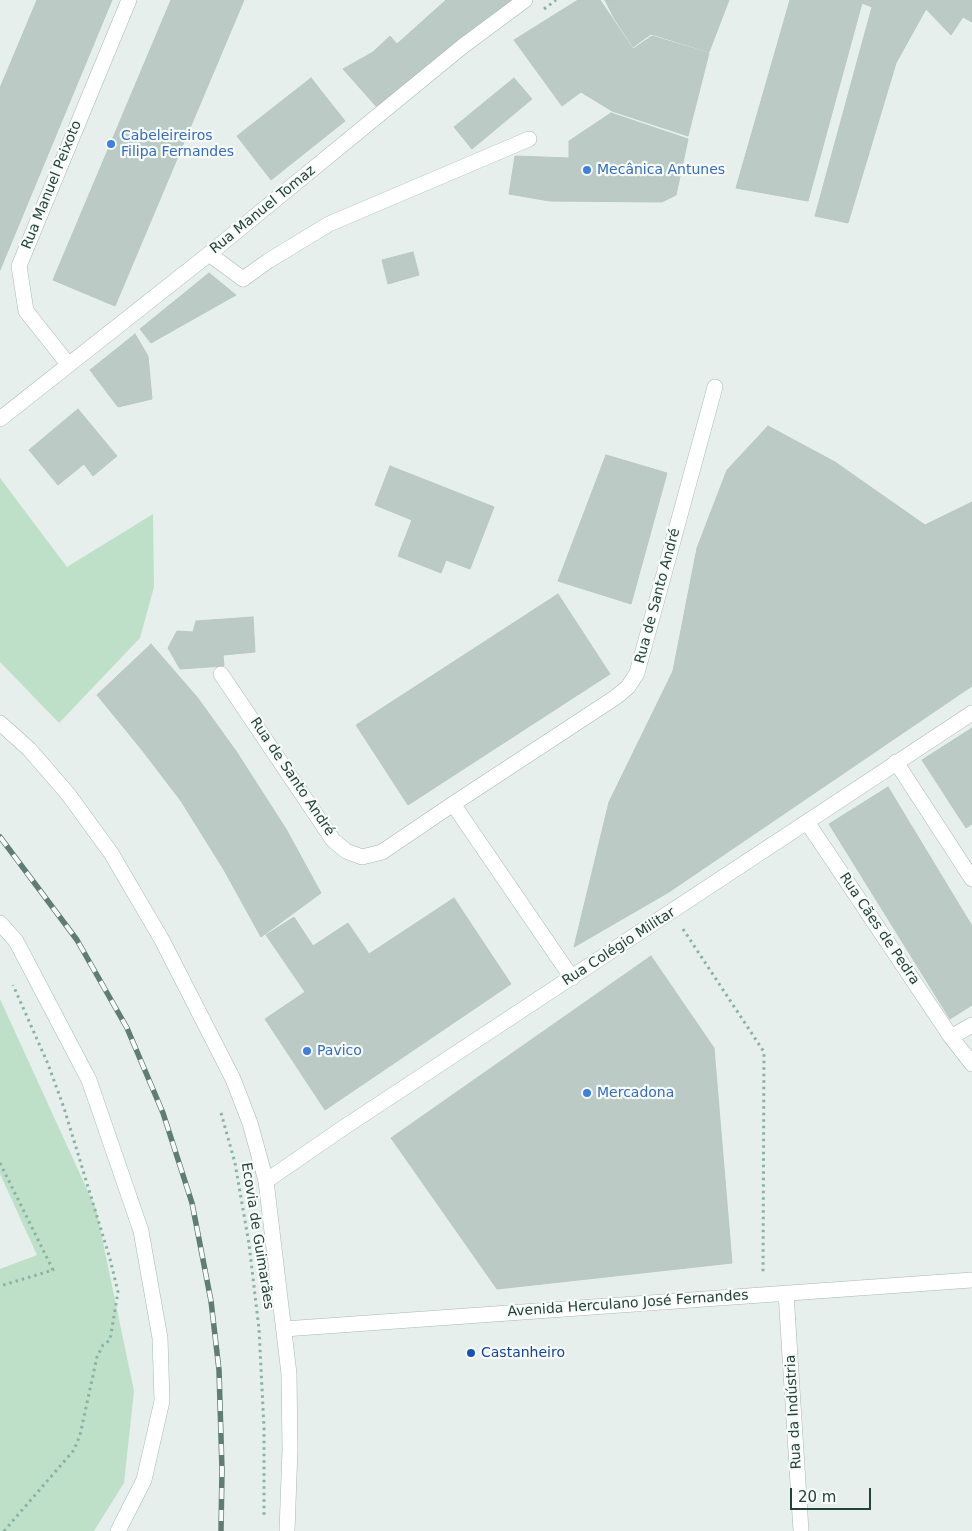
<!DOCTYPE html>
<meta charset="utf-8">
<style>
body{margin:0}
#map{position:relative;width:972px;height:1531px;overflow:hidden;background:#e6efeb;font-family:"DejaVu Sans",sans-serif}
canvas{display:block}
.scale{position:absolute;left:790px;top:1488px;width:81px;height:22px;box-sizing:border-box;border:2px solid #24423a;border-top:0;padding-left:6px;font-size:15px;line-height:18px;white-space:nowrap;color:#24423a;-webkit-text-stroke:4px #f7fbf9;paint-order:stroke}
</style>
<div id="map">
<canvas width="972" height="1531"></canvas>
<div class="scale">20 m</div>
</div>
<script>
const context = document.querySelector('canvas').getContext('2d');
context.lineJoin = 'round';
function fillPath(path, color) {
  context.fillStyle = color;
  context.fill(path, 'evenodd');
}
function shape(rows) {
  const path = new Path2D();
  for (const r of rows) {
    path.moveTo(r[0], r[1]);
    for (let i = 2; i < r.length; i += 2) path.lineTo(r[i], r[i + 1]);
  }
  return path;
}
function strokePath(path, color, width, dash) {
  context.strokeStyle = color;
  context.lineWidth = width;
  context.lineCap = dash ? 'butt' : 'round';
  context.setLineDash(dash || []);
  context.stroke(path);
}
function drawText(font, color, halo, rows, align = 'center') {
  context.font = font + ' "DejaVu Sans",sans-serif';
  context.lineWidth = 4.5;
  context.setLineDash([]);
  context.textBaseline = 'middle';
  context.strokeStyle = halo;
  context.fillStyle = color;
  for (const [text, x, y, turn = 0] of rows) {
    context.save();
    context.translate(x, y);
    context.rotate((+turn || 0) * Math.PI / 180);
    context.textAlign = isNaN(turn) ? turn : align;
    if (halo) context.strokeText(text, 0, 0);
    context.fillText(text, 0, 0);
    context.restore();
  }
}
fillPath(shape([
 [0,478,67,567,153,514,154,587,140,638,59,723,0,662],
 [0,999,96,1209,134,1391,124,1483,94,1531,0,1531,0,1269,37,1255,0,1174]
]), '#bfe0c8');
const building = shape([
 [37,0,112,0,0,270,0,88,37,0],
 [171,0,244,0,115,306,53,280,171,0],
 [446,0,514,0,382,113,343,69,373,52,390,36,397,44,446,0],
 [578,0,600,0,633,49,652,36,709,53,688,136,612,111,581,92,562,106,514,40,578,0],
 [605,0,729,0,709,52,651,34,633,47,614,18,605,0],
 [790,0,972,0,972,22,963,17,951,35,926,9,896,63,848,223,815,216,872,7,862,3,808,201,736,188,790,0],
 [311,78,345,121,271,180,237,136,311,78],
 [514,78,532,99,472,149,454,127,514,78],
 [611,113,688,139,676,195,662,202,550,201,509,194,515,156,569,158,569,141,611,113],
 [413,252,419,275,388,284,382,260,413,252],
 [209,273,236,295,151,343,140,329,209,273],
 [135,334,148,356,152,399,118,407,90,370,135,334],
 [78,409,117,456,93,476,84,464,58,485,29,450,78,409],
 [768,426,835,462,925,525,972,502,972,686,669,892,574,947,609,802,673,671,697,548,727,470,768,426],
 [606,455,667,473,631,604,558,581,606,455],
 [390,466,494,507,470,569,446,560,441,573,398,556,412,520,375,505,390,466],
 [558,594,610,674,408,805,356,725,558,594],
 [253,617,255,652,223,655,224,666,180,669,168,648,177,631,193,632,196,621,253,617],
 [151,644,197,697,236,751,286,829,321,893,261,937,224,870,181,801,142,750,97,695,151,644],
 [972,728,972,824,966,828,922,760,972,728],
 [888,787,972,926,972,1005,950,1019,829,824,888,787],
 [454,898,511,984,325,1110,265,1019,305,992,266,935,294,917,313,946,348,923,369,954,454,898],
 [651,956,714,1048,732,1263,497,1289,391,1138,651,956]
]);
fillPath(building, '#bbcac4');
strokePath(building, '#b8c9c2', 1);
const service = shape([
 [209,254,243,279,268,261,329,224,529,139]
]);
const minor = shape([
 [68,364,26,311,19,266,129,0],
 [0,419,209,254,463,46,525,0],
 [221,674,333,840,346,851,362,857,382,852,453,804,616,697,628,687,637,673,715,387],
 [896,762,972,879],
 [453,804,572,978],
 [807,822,951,1037,972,1064],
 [951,1037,972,1025],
 [266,1181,343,1128,972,713],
 [786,1293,801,1531],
 [284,1329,972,1280]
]);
const tertiary = shape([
 [0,723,29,749,68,794,111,853,162,940,233,1079,250,1123,266,1181,289,1374,290,1449,287,1531]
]);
const secondary = shape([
 [0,923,16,941,89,1080,141,1231,160,1338,162,1401,144,1480,118,1531]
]);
strokePath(service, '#a8b8b2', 16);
strokePath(minor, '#a8b8b2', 16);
strokePath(tertiary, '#a8b8b2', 16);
strokePath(secondary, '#a4bbb3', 16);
strokePath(shape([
 [544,9,556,0],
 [683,929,764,1052,763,1274],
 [221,1113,235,1163,249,1244,259,1329,264,1428,264,1516],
 [0,1163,53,1270,0,1286],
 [4,1531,74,1450,80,1435,97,1357,103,1345,110,1340,118,1292,110,1259,64,1108,48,1064,13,985]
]), '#86b3a5', 3, [2.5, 4]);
strokePath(service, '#fff', 15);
strokePath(minor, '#fff', 15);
strokePath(tertiary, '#fff', 15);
strokePath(secondary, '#fff', 15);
const rail = shape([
 [0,837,77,940,127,1028,163,1113,192,1203,211,1301,219,1370,222,1470,221,1531]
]);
strokePath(rail, '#5f7d75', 5.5);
strokePath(rail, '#f7fbf9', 4, [11]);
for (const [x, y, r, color] of [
 [111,144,5,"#3f7fe0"],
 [587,170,5,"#3f7fe0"],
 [307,1051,5,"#3f7fe0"],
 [587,1093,5,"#3f7fe0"],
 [471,1353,5,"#1a4fb4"]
]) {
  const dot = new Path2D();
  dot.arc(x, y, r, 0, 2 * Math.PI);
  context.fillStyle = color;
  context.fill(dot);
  strokePath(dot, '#f7fbf9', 2);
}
drawText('14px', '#366cbe', '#f7fbf9', [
 ["Cabeleireiros",121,136],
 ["Filipa Fernandes",121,152],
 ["Mecânica Antunes",597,170],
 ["Pavico",317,1051],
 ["Mercadona",597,1093]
], 'left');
drawText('14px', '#24423a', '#f7fbf9', [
 ["Rua Manuel Peixoto",52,185,-68],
 ["Rua Manuel Tomaz",263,210,-39],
 ["Rua de Santo André",658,596,-75],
 ["Rua de Santo André",292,777,56],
 ["Rua Cães de Pedra",879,929,56],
 ["Rua Colégio Militar",619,947,-33],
 ["Ecovia de Guimarães",257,1236,81],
 ["Avenida Herculano José Fernandes",628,1304,-4],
 ["Rua da Indústria",794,1412,-93]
]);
drawText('14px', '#164399', '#f7fbf9', [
 ["Castanheiro",481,1353]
], 'left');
</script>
